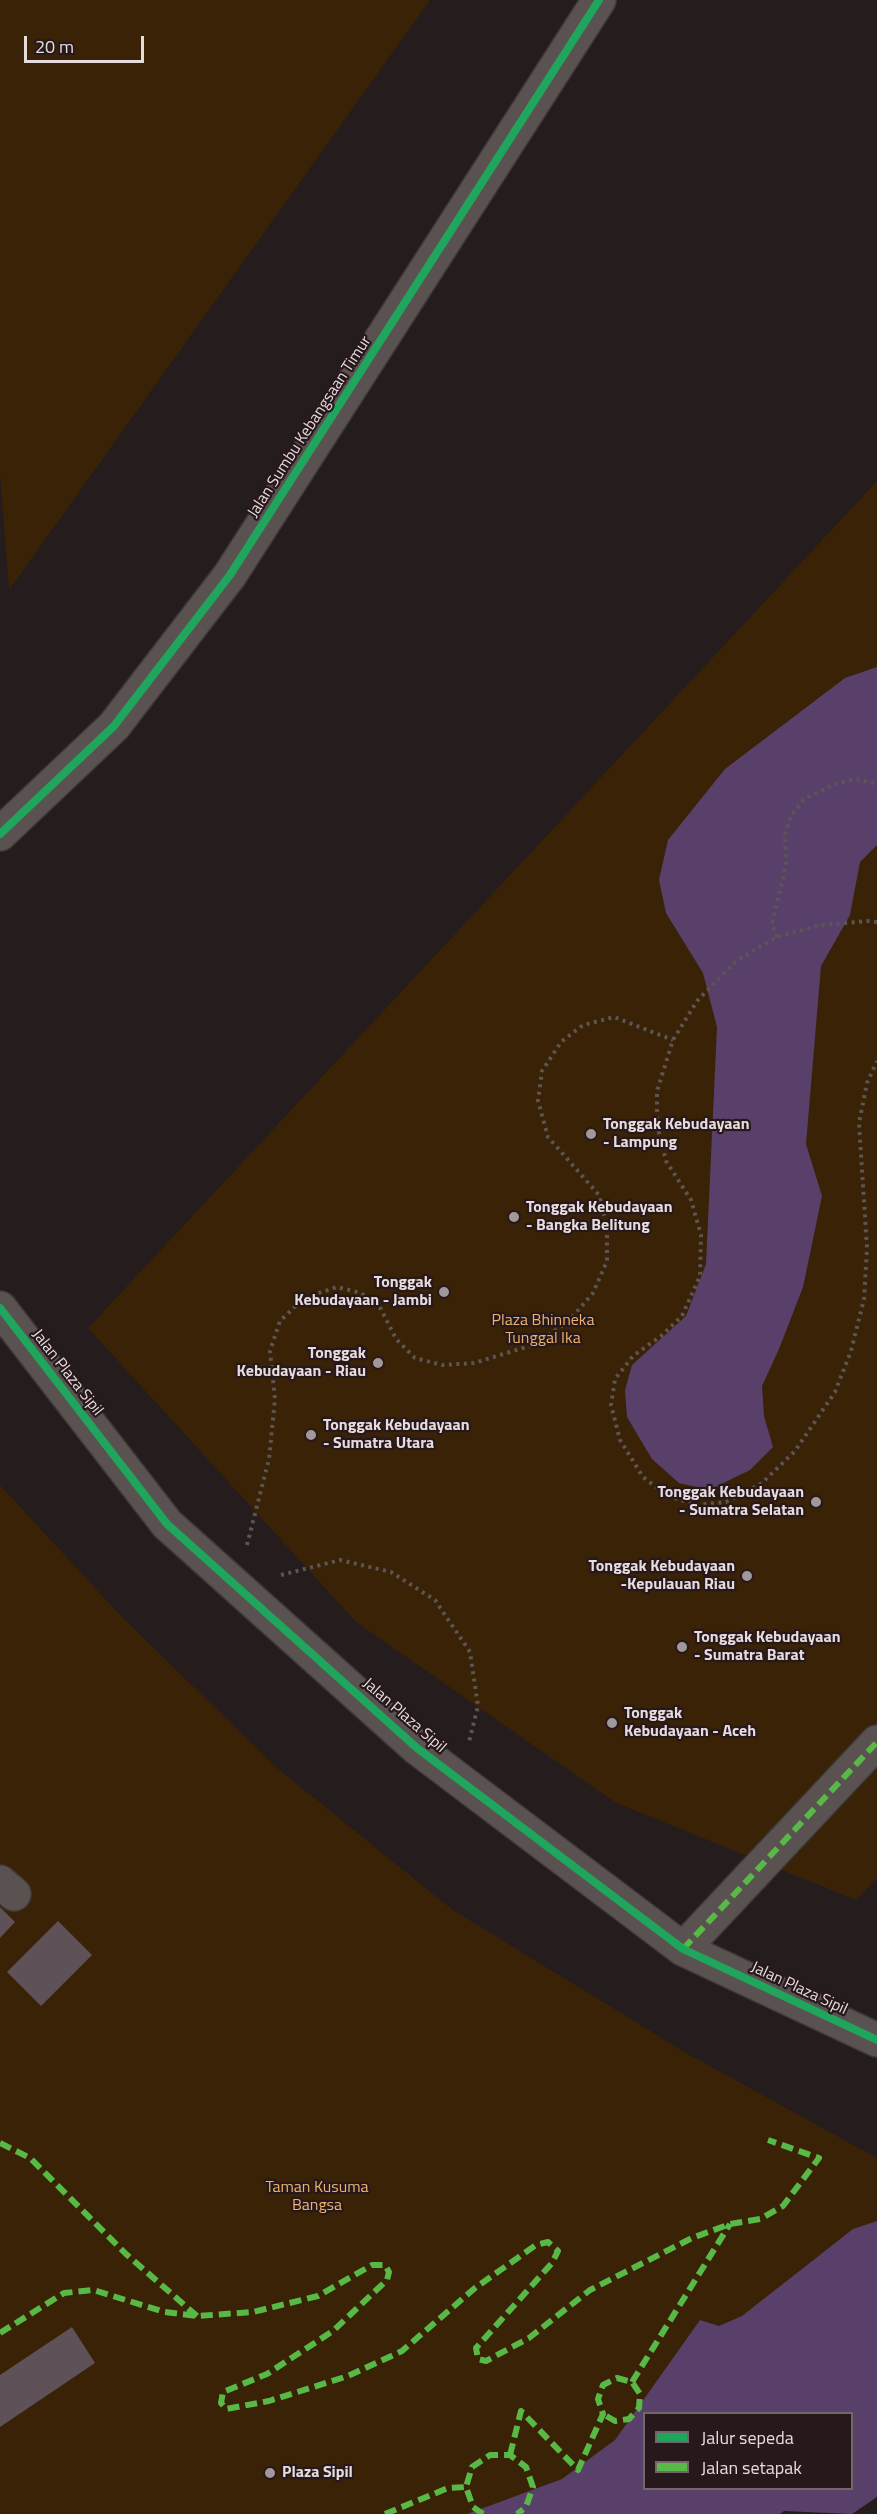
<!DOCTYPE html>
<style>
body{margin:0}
#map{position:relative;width:877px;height:2514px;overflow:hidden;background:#241c1d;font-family:"Titillium Web",sans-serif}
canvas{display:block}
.legend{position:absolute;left:643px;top:2412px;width:210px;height:78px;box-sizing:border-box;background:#27181b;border:2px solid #736669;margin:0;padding:8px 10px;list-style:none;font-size:18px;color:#e6dbdd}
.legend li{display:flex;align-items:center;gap:12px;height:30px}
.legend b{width:30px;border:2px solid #736669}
.scale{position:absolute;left:24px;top:36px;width:120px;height:27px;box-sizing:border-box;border:3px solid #e6dbdd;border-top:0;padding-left:8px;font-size:18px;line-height:21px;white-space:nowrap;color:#e6dbdd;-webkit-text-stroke:4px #27181b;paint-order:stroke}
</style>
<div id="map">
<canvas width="877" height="2514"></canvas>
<ul class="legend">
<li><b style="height:8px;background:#20a55d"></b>Jalur sepeda</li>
<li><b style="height:8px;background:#58b947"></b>Jalan setapak</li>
</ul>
<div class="scale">20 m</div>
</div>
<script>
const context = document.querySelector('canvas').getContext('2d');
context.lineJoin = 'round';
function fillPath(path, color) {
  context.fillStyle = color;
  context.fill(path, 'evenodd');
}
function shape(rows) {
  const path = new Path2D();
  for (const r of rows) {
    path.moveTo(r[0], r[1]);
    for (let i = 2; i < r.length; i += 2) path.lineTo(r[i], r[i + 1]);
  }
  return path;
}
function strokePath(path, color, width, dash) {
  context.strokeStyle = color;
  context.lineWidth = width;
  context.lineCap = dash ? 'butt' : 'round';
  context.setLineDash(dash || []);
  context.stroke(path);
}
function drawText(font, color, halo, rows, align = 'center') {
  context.font = font + ' "Titillium Web",sans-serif';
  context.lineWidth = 4.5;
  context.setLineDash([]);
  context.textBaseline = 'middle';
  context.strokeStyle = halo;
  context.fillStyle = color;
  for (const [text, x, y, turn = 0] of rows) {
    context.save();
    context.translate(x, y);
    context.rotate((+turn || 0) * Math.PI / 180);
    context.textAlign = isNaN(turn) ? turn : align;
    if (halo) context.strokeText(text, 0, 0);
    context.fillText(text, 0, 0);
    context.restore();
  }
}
fillPath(shape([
 [0,0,430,0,9,590,0,475],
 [877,481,877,1878,856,1900,616,1803,356,1622,88,1328],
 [0,1485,122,1617,277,1768,453,1910,688,2054,877,2158,877,2497,852,2514,784,2511,780,2514,0,2514],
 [644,2414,852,2414,852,2488,644,2488]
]), '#392206');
fillPath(shape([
 [877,667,877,845,860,862,850,915,821,966,806,1144,822,1196,803,1287,779,1349,762,1386,764,1416,773,1447,750,1470,709,1490,679,1483,652,1459,627,1417,625,1390,632,1365,686,1316,706,1264,717,1027,703,973,666,913,659,880,668,840,725,769,845,678],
 [877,2221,877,2497,852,2514,784,2511,780,2514,467,2514,562,2479,615,2440,700,2320,719,2326,742,2316,853,2229],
 [644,2414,852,2414,852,2488,644,2488]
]), '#59406a');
fillPath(shape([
 [0,1907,15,1922,0,1938],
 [58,1921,92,1955,41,2006,7,1972],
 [72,2327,95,2363,0,2427,0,2375]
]), '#5e5158');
const minor = shape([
 [0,834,114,726,230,575,599,0],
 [0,1308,167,1524,417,1748,683,1949,877,2040],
 [0,1882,14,1894],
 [683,1949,877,1742]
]);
strokePath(minor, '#3e3839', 36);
strokePath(shape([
 [877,922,868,921,821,925,777,937,736,961,697,1001,673,1040,657,1091,657,1125,666,1161,691,1200,701,1235,700,1276,682,1316,661,1336,633,1356,615,1379,611,1405,620,1440,643,1477,668,1496,697,1505,726,1502,762,1483,795,1451,835,1392,851,1351,864,1299,867,1248,859,1123,867,1083,877,1061],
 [777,937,772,924,786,865,785,834,791,816,804,799,835,784,856,779,877,784],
 [247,1545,269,1459,275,1399,270,1351,280,1321,304,1298,337,1287,361,1293,381,1309,396,1339,415,1358,442,1365,474,1363,533,1345,568,1322,593,1293,607,1261,607,1227,599,1195,548,1137,538,1101,542,1071,561,1042,583,1025,614,1017,673,1040],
 [281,1575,340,1560,391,1572,435,1600,470,1652,478,1706,469,1742]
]), '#5c5554', 4, [3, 4.5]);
strokePath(minor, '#5a5250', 33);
strokePath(shape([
 [683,1949,877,1742],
 [0,2143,30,2158,126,2254,197,2316],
 [0,2333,64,2293,93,2290,165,2312,197,2316,253,2312,318,2296,372,2265,385,2265,389,2272,387,2280,333,2331,267,2374,223,2392,221,2403,226,2409,269,2401,348,2376,402,2351,475,2288,536,2245,548,2242,558,2251,552,2263,476,2348,478,2359,486,2361,529,2338,590,2290,692,2238,730,2224,760,2219,783,2206,819,2158,768,2140],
 [632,2382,730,2224],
 [510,2455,521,2411,578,2470,603,2414,598,2399,603,2385,617,2378,632,2382,640,2394,639,2408,629,2419,615,2421,603,2414],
 [385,2514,448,2488,466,2487],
 [483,2514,473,2507,466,2487,472,2467,490,2455,510,2455,526,2467,533,2487,526,2507,517,2514]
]), '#58b947', 6, [12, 6]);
strokePath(shape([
 [0,834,114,726,230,575,599,0],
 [0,1308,167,1524,417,1748,683,1949,877,2040]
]), '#20a55d', 8);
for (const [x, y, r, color] of [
 [591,1134,6,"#a2989a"],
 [514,1217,6,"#a2989a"],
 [444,1292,6,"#a2989a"],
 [378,1363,6,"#a2989a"],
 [311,1435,6,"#a2989a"],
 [816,1502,6,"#a2989a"],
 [747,1576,6,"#a2989a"],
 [682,1647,6,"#a2989a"],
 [612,1723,6,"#a2989a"],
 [270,2473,6,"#a2989a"]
]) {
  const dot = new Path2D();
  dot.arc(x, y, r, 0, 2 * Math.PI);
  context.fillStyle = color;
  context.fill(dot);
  strokePath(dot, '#27181b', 2);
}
drawText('16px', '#e6dbdd', '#27181b', [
 ["Jalan Sumbu Kebangsaan Timur",310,427,-57],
 ["Jalan Plaza Sipil",67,1373,52],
 ["Jalan Plaza Sipil",404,1716,41],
 ["Jalan Plaza Sipil",799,1989,25]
]);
drawText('bold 16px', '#e6dbdd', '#27181b', [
 ["Tonggak Kebudayaan",603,1125],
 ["- Lampung",603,1143],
 ["Tonggak Kebudayaan",526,1208],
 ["- Bangka Belitung",526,1226],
 ["Tonggak",432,1283,"right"],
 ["Kebudayaan - Jambi",432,1301,"right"],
 ["Tonggak",366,1354,"right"],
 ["Kebudayaan - Riau",366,1372,"right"],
 ["Tonggak Kebudayaan",323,1426],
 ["- Sumatra Utara",323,1444],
 ["Tonggak Kebudayaan",804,1493,"right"],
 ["- Sumatra Selatan",804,1511,"right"],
 ["Tonggak Kebudayaan",735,1567,"right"],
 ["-Kepulauan Riau",735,1585,"right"],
 ["Tonggak Kebudayaan",694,1638],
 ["- Sumatra Barat",694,1656],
 ["Tonggak",624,1714],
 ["Kebudayaan - Aceh",624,1732],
 ["Plaza Sipil",282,2473]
], 'left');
drawText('16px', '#edb26e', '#27181b', [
 ["Plaza Bhinneka",543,1321],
 ["Tunggal Ika",543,1339],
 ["Taman Kusuma",317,2188],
 ["Bangsa",317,2206]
]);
</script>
